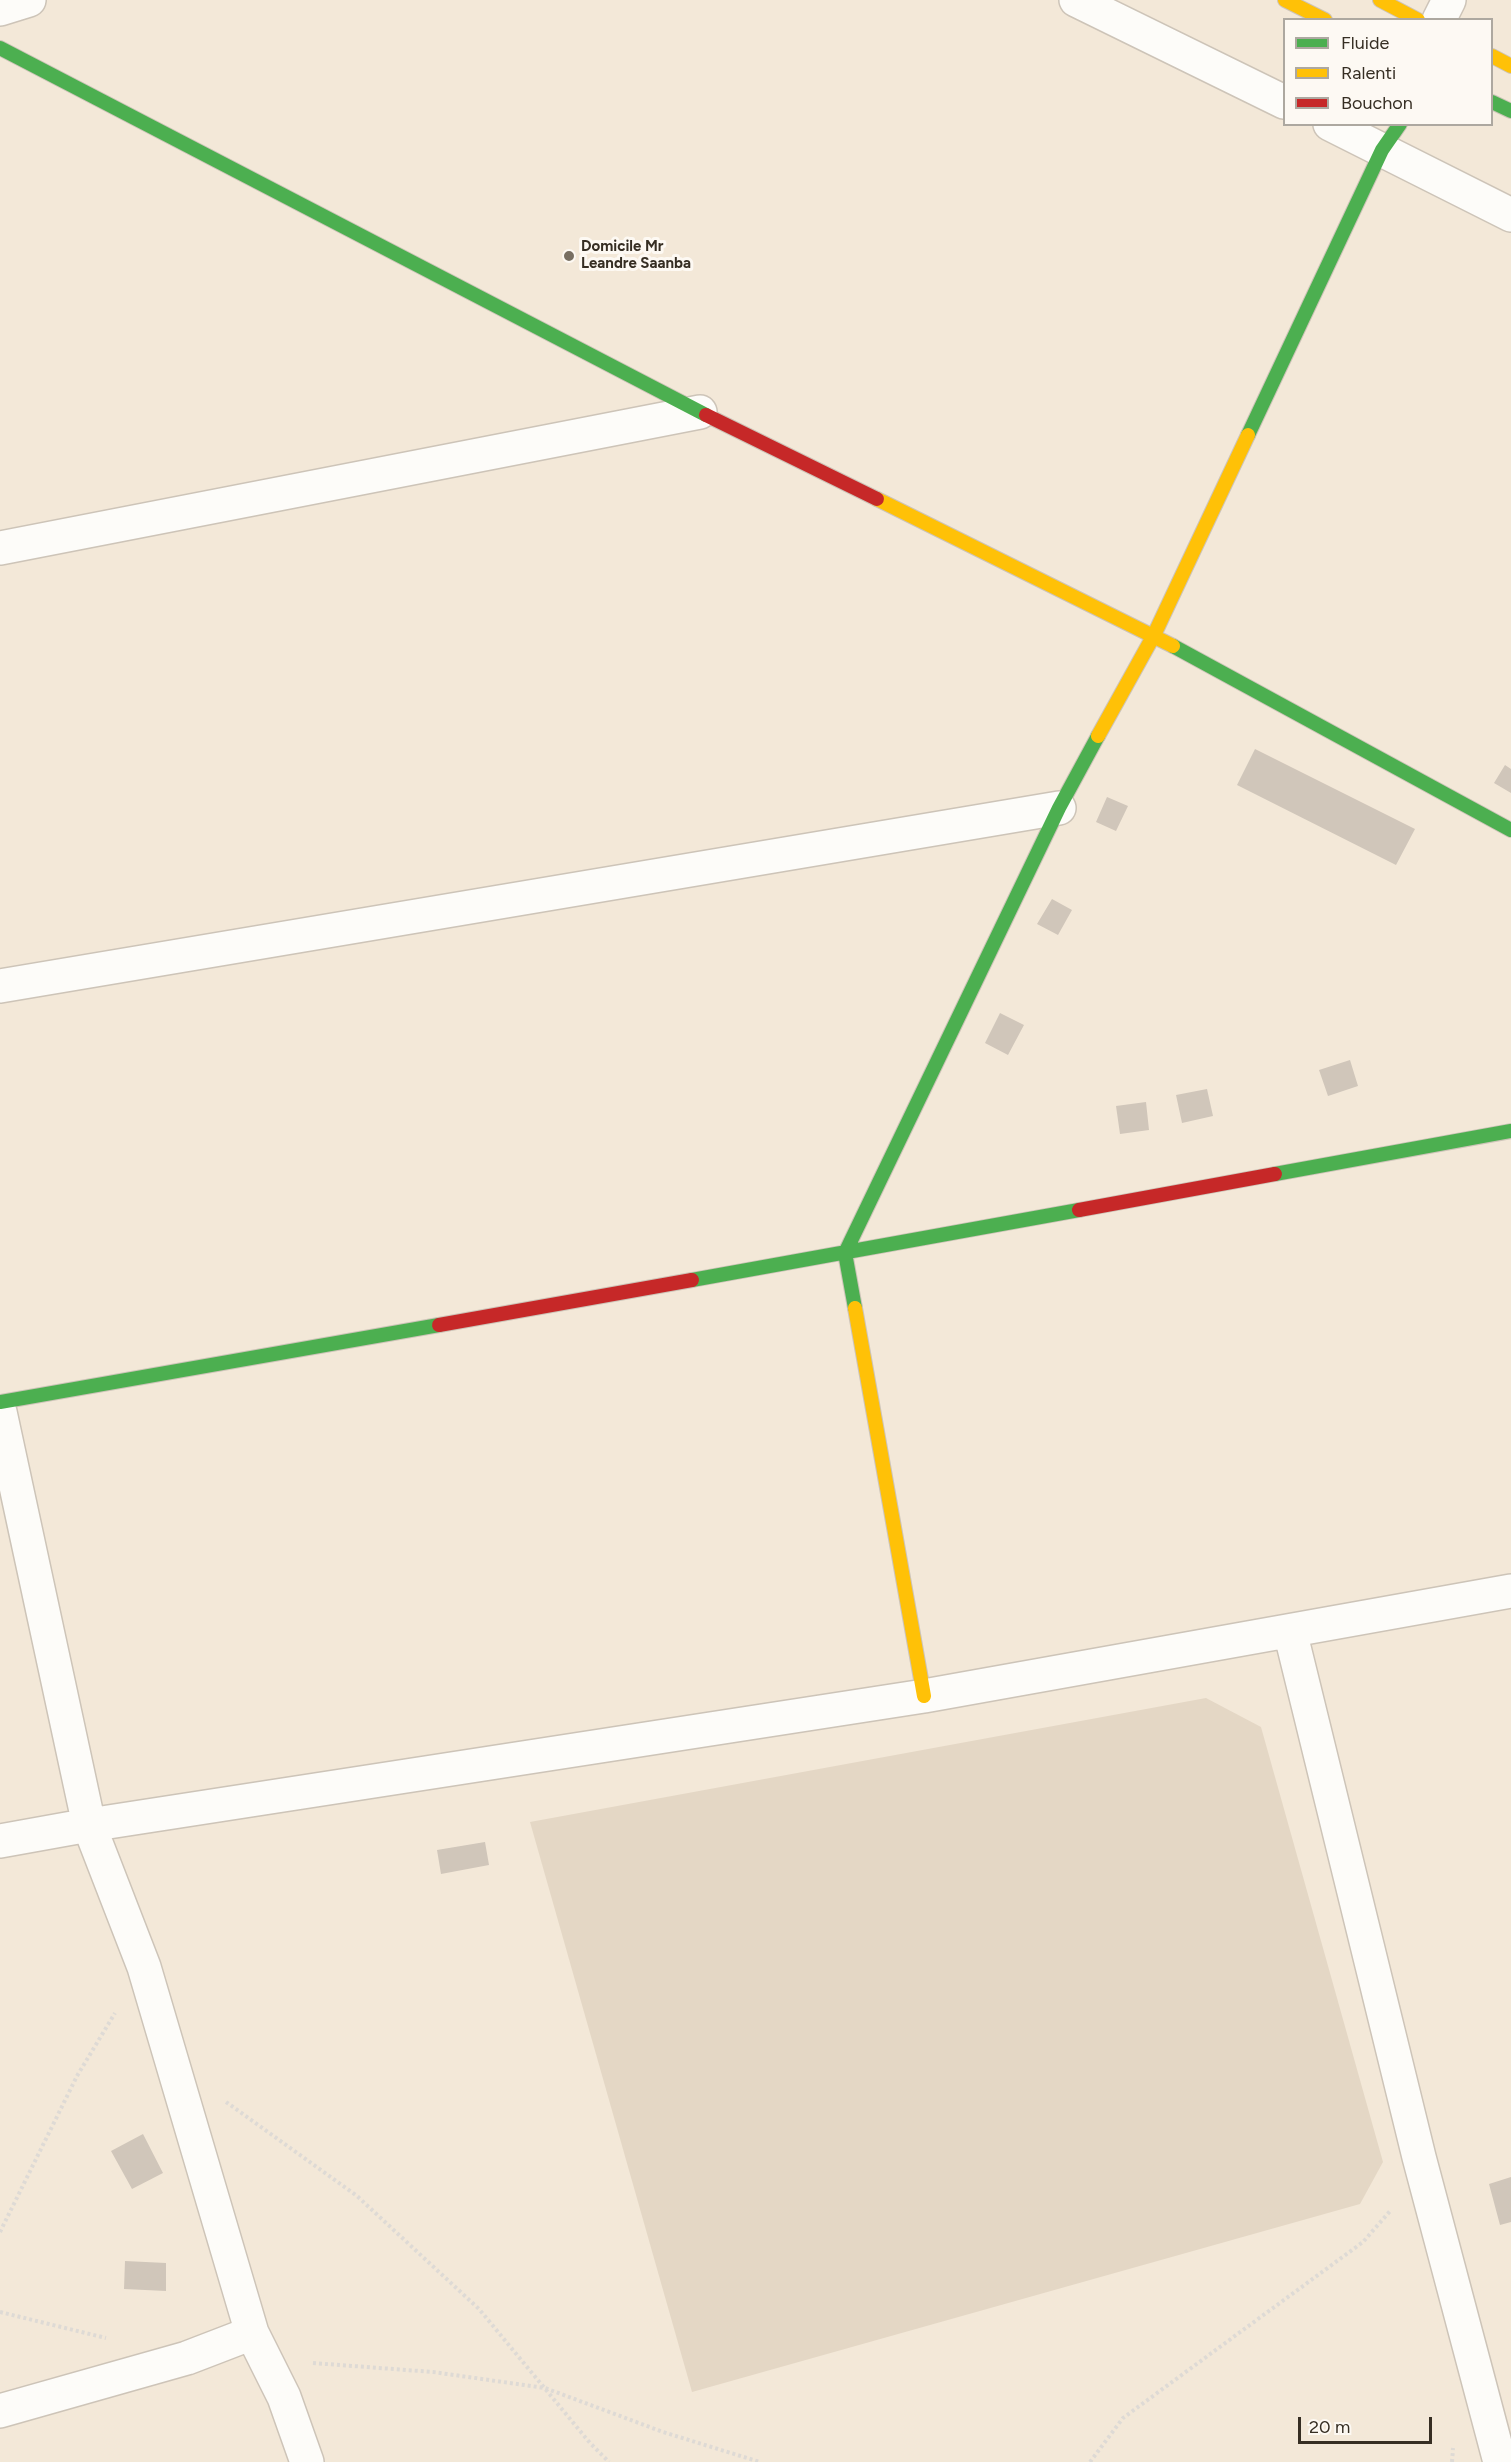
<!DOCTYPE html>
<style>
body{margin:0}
#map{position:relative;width:1511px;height:2462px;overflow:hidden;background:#f3e8d8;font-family:Figtree,sans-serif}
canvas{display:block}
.legend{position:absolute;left:1283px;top:18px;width:210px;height:108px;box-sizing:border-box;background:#fdf9f3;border:2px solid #ada8a0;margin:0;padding:8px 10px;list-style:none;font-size:18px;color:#362e23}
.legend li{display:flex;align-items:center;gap:12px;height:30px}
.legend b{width:30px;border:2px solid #ada8a0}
.scale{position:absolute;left:1298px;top:2417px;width:134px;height:27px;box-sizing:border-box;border:3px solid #362e23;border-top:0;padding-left:8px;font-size:18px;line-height:21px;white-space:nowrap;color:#362e23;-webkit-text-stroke:4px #fdf9f3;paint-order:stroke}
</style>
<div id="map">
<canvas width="1511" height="2462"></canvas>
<ul class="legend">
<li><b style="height:8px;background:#4caf50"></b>Fluide</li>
<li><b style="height:8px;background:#ffc107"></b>Ralenti</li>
<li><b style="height:8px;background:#c62828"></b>Bouchon</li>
</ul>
<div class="scale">20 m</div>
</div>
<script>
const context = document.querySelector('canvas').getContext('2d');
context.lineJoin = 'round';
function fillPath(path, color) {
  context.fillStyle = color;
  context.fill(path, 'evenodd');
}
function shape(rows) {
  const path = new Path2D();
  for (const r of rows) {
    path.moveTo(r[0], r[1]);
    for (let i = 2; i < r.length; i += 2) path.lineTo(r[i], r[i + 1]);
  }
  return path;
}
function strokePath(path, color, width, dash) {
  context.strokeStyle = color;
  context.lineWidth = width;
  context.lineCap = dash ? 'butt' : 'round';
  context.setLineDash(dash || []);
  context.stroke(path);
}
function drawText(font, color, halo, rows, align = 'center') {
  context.font = font + ' Figtree,sans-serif';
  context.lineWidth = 6;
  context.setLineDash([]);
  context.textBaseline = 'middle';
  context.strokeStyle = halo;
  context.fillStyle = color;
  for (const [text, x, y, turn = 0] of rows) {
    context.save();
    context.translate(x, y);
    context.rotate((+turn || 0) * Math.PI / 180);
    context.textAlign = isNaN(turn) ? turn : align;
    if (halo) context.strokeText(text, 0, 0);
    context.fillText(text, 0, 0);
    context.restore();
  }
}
fillPath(shape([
 [1206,1698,1261,1727,1383,2162,1360,2204,692,2392,530,1822]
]), '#e4d7c5');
fillPath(shape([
 [1255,749,1415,829,1396,865,1237,785],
 [1505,765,1511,769,1511,793,1494,783],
 [1107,797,1128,806,1116,831,1096,822],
 [1052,899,1072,910,1058,935,1037,924],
 [1000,1013,1024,1025,1008,1055,985,1043],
 [1350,1060,1358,1086,1328,1096,1319,1070],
 [1207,1089,1213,1116,1182,1123,1176,1095],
 [1146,1102,1149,1130,1120,1134,1116,1106],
 [485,1842,489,1865,441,1874,437,1850],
 [143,2134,163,2173,132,2189,111,2151],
 [1511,2177,1511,2222,1500,2225,1489,2184],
 [125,2261,166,2263,166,2291,124,2289]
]), '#d0c6ba');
const street = shape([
 [1076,0,1284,102],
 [0,9,29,0],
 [1439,20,1449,0],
 [1330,124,1511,215],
 [0,548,700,412],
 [0,986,1059,808],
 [0,1412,89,1825,144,1967,252,2333,284,2397,307,2462],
 [1290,1631,1419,2157,1500,2462],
 [0,1841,89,1825,924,1696,1511,1591],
 [0,2411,187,2358,252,2333]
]);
const fast = shape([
 [0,48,706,415],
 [1492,102,1511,111],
 [1248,435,1382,150,1400,124],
 [1173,646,1511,830],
 [1275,1174,1511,1131],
 [692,1280,1079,1210],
 [855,1308,845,1253,1059,808,1098,736],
 [0,1402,439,1325]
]);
const slow = shape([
 [1285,0,1325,20],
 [1380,0,1418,20],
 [1492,56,1511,66],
 [877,499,1173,646],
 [1098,736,1154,635,1248,435],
 [855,1308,924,1696]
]);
const jam = shape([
 [706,415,877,499],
 [1079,1210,1275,1174],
 [439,1325,692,1280]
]);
strokePath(street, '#cdc4b8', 36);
strokePath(fast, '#cdc4b8', 16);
strokePath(slow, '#cdc4b8', 16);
strokePath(jam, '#cdc4b8', 16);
strokePath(shape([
 [226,2102,357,2196,479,2309,590,2443,609,2462],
 [0,2232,77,2076,115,2013],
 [0,2312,106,2338],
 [313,2363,433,2372,545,2388,663,2432,760,2462],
 [1090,2462,1123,2418,1363,2242,1391,2210],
 [1452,2462,1453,2448]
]), '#dedad5', 4, [3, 3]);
strokePath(street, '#fdfcf9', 33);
strokePath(fast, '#4caf50', 14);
strokePath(slow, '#ffc107', 14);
strokePath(jam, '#c62828', 14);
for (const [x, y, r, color] of [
 [569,256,6,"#786f62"]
]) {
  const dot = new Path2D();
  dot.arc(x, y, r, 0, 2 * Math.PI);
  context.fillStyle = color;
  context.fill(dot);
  strokePath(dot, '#fdf9f3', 2);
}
drawText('bold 15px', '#362e23', '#fdf9f3', [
 ["Domicile Mr",581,247],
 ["Leandre Saanba",581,264]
], 'left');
</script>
